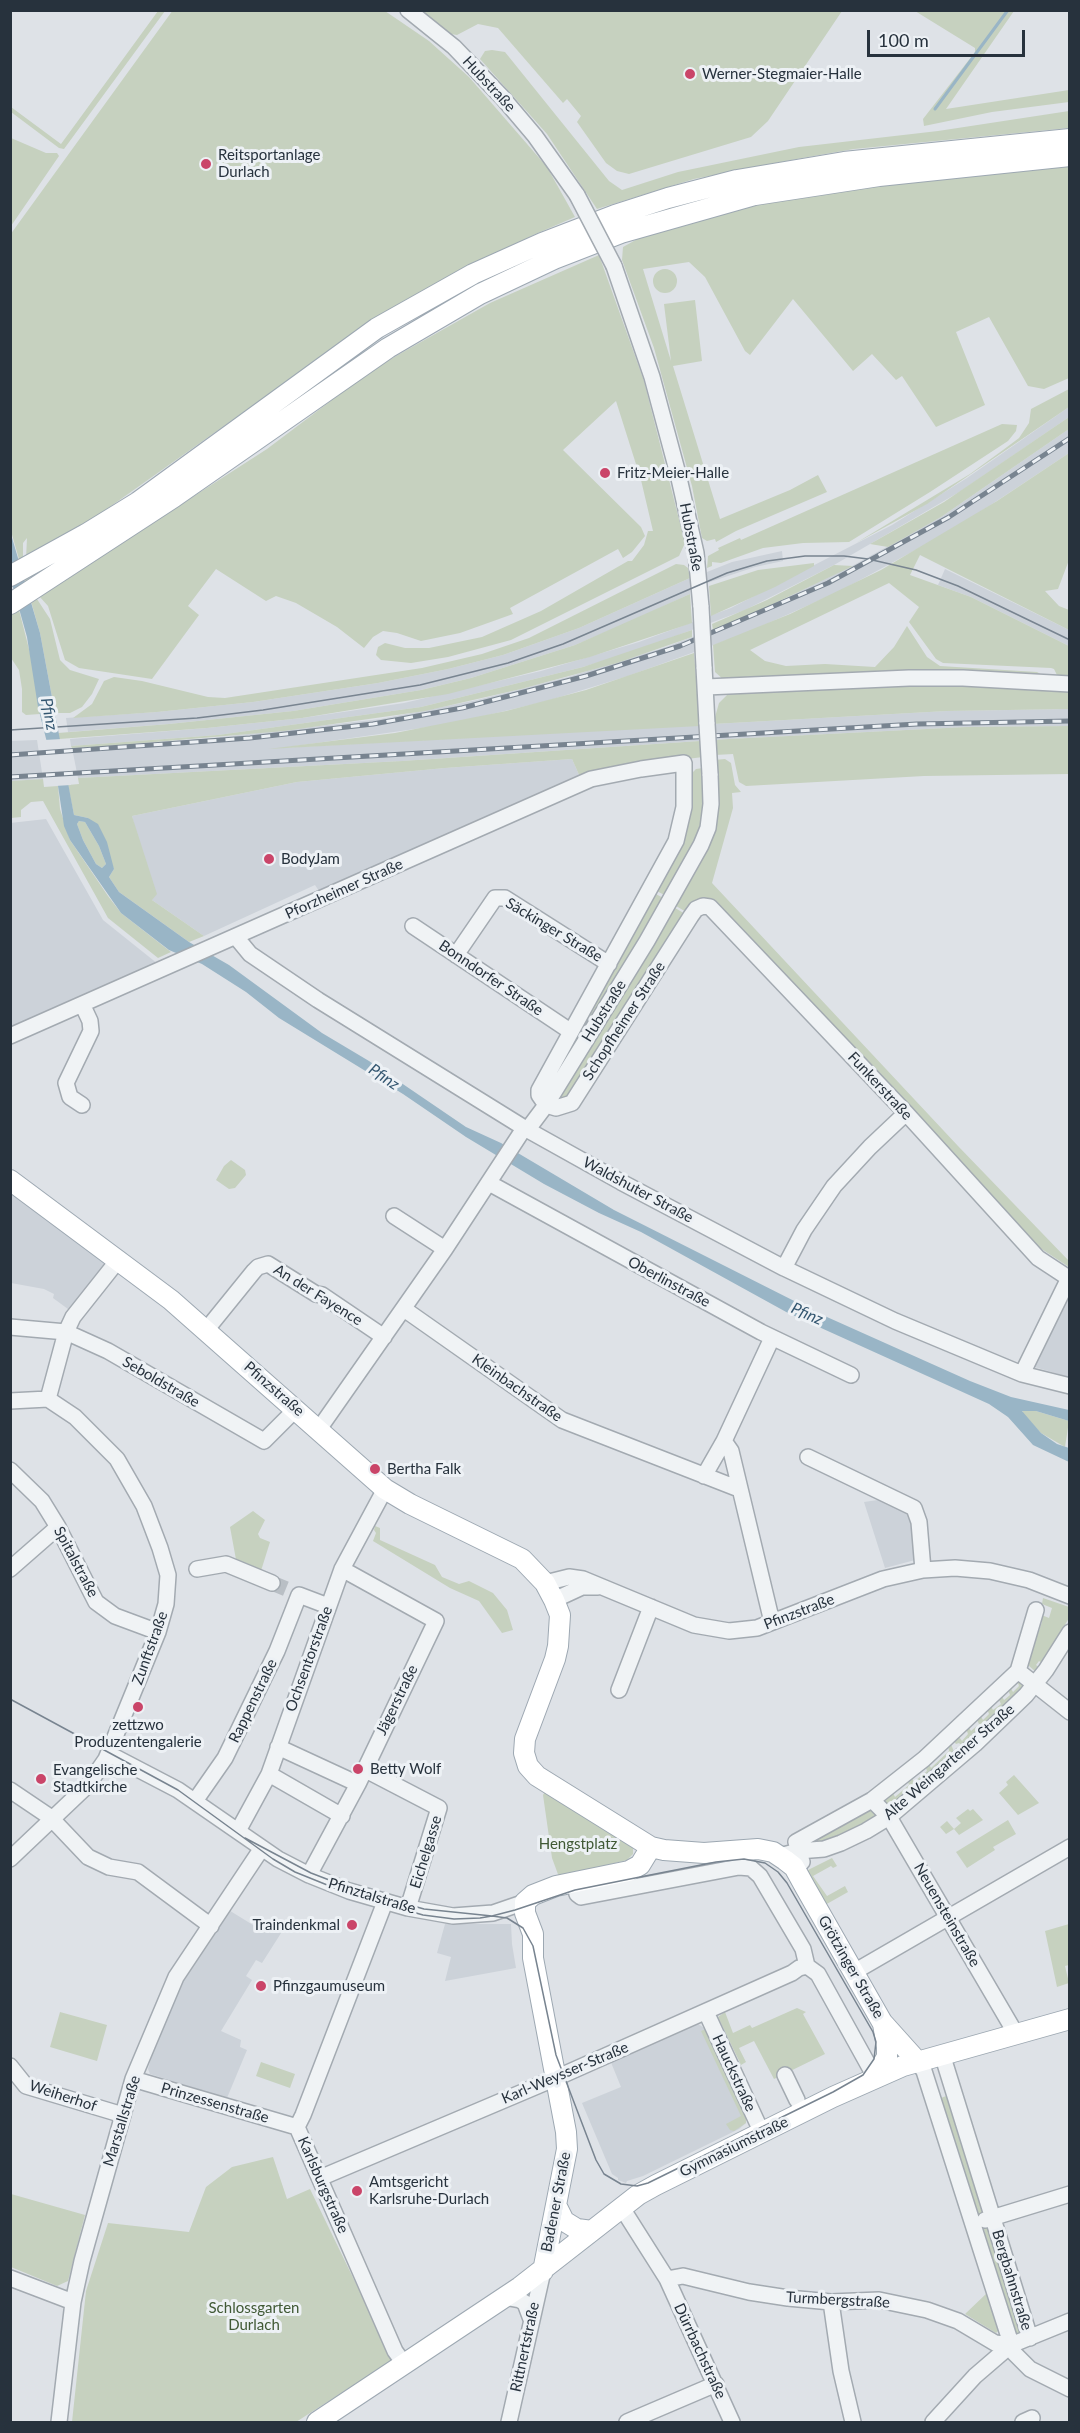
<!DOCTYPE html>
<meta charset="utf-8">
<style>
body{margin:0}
#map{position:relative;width:1080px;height:2433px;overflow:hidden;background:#dee2e7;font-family:Lato,sans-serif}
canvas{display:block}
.frame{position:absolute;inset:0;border:12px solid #27323d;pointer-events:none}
.scale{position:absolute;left:867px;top:30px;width:158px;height:27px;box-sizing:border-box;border:3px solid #27323d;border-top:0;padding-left:8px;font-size:18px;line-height:21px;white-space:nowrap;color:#27323d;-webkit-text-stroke:4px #edf1f5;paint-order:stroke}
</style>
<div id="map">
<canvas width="1080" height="2433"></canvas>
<div class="frame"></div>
<div class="scale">100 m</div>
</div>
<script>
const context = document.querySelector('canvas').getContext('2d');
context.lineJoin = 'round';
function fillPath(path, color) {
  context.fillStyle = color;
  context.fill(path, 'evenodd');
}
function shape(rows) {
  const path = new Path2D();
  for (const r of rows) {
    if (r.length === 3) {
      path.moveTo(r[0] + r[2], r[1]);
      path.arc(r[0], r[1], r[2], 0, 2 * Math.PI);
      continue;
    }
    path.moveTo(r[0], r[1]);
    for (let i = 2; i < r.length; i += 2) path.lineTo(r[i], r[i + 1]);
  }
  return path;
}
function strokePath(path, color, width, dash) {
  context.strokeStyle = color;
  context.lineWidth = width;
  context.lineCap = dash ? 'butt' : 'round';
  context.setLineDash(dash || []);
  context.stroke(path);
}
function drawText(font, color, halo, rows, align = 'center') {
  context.font = font + ' Lato,sans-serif';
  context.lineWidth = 6;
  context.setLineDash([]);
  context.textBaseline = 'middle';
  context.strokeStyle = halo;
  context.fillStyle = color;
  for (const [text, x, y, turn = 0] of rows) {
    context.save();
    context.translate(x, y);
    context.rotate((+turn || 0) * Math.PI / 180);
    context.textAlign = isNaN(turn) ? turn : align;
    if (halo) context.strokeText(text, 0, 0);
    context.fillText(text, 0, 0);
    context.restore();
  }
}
fillPath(shape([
 [1069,407,1069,417,961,491,834,565,745,610,633,652,583,667,421,707,218,735,71,746,70,739,207,728,302,718,404,703,541,671,639,642,731,608,892,525,967,478],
 [1069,429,1069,453,956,528,838,592,744,634,628,676,547,701,450,724,281,748,947,711,1069,709,1069,726,966,727,729,739,402,761,78,778,72,748,203,739,381,719,477,700,568,677,666,647,750,615,852,566,941,517],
 [782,551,783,561,755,567,707,583,707,572,732,562],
 [945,569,1069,630,1069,646,971,597,938,585],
 [690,578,690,594,627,623,575,645,471,678,421,690,293,711,169,724,68,732,66,718,157,712,253,702,378,683,448,669,503,655,579,628],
 [37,740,43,779,11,781,11,741],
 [572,759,580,777,319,891,315,885,204,936,152,900,132,816,297,782,445,768],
 [46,819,103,920,158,964,10,1029,10,823],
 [10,1191,111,1265,72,1312,53,1298,54,1294,44,1289,11,1283],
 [1066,1295,1070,1297,1069,1377,1031,1366],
 [885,1499,905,1508,914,1519,915,1560,885,1568,864,1502],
 [227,1909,253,1925,266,1919,283,1930,262,1963,256,1960,246,1976,252,1980,221,2031,241,2040,240,2047,247,2050,227,2098,150,2074,148,2069,161,2023,177,1987],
 [445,1924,511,1924,512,1944,516,1968,445,1981,451,1957,437,1953],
 [698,2024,706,2029,746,2117,746,2123,739,2129,643,2176,627,2181,626,2183,618,2180,618,2178,612,2174,582,2103,621,2087,610,2060]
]), '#ccd2d9');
fillPath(shape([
 [173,10,385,11,429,41,469,77,547,167,575,217,531,236,397,308,341,343,97,516,26,559,27,538,23,543,23,560,35,596,50,619,60,660,70,670,99,679,92,694,82,707,70,713,55,713,40,633,11,531,10,235],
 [158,11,165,11,64,149,59,148,11,112,11,107,61,144],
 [419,11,842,11,768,121,751,137,629,174,617,171,606,163,577,122,581,116,567,99,563,103,498,28,478,24,457,35,451,34],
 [915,11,1014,11,946,109,1069,90,1069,102,992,112,924,126,923,119,975,52,975,48],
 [492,50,505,52,609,181,622,190,678,172,799,147,938,131,1069,111,1069,128,854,149,802,158,694,179,597,209,547,134,480,59,485,51],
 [11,138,46,153,57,153,59,156,11,226],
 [1069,163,1069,378,1044,389,1028,386,989,317,956,332,985,405,936,427,902,376,896,380,872,354,853,371,793,299,750,355,745,351,705,277,689,262,643,269,671,361,664,304,695,300,702,361,673,366,720,519,790,490,818,475,827,492,736,531,716,542,715,539,707,541,702,538,692,486,654,348,622,260,623,247,641,237,735,209,772,201,920,178],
 [599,255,644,381,685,543,679,556,511,640,448,657,411,663,381,660,376,655,378,647,385,643,405,648,429,648,482,637,541,611,628,561,632,561,644,545,648,531,653,531,641,480,616,401,563,450,641,527,645,536,632,552,623,558,618,549,510,608,513,614,460,633,421,641,397,633,383,631,373,637,364,648,337,627,296,603,276,596,266,601,216,569,188,606,199,615,152,679,79,668,65,660,48,606,39,596,267,449,373,369,490,303],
 [665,281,12],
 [1069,389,1069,407,927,504,856,543,970,474,1003,450,1019,438,1029,423,1031,409],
 [1069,417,1069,429,941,517,888,547,870,544,944,502],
 [1002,424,1017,425,1016,431,1008,441,930,492,849,542,803,543,763,548,721,563,712,562,712,566,707,568,708,556,719,550,718,548,740,538,741,540],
 [1069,453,1069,560,1058,589,1045,591,1059,606,1069,610,1069,630,920,555,910,575,971,597,1069,646,1069,681,1059,679,1054,669,1051,668,943,663,936,659,909,622,919,607,889,583,750,650,765,661,786,666,825,664,875,667,894,647,907,626,927,657,940,666,1021,671,1037,672,1044,676,724,680,715,672,713,645,790,614,881,570,997,501],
 [814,563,814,566,775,587,711,616,709,586,758,570],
 [676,564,684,565,688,568,690,578,579,628,503,655,448,669,378,683,253,702,157,712,73,718,92,704,104,681,114,677,142,681,208,697,225,698,422,668,482,654,529,638],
 [834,565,853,566,750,615,713,630,712,624,767,600],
 [690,594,692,623,590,657,448,694,302,718,207,728,59,739,58,733,169,724,293,711,421,690,471,678,575,645],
 [18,606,32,661,40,714,26,715,22,712,22,689,19,670,11,658,11,610],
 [692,630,692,637,617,663,521,689,425,711,284,731,97,747,72,748,71,746,218,735,421,707,583,667],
 [694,653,700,726,268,749,395,733,506,711,586,690],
 [852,684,1069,687,1069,709,947,711,713,724,719,703,731,691],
 [1069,726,1069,774,924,776,746,786,739,782,733,754,715,755,715,740,729,739,966,727],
 [700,741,703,757,607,769,580,777,572,759,445,768,297,782,132,816,157,894,152,900,204,936,189,942,119,892,109,877,114,869,88,818,74,815,68,785,79,784,78,778,402,761],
 [725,759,731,763,735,785,741,792,732,793,733,808,712,883,958,1146,1069,1261,1069,1267,1037,1246,728,914,714,903,705,899,696,902,688,913,676,906,705,852,703,827,668,897,655,890,690,775,696,769,703,768,703,761],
 [43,779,44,787,58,786,60,809,70,840,108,896,121,913,171,952,158,958,108,918,43,801,31,802,21,810,21,817,11,818,11,781],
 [79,821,85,822,99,846,106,864,102,868,96,864,83,840,77,824],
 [654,893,667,900,547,1093,545,1089],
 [675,908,687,915,565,1100,556,1100],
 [231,1160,245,1170,246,1175,235,1188,229,1189,216,1180,224,1166],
 [1023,1410,1036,1411,1069,1421,1065,1447,1041,1433,1022,1413],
 [253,1511,265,1520,258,1534,260,1538,270,1542,260,1574,237,1565,230,1527],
 [375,1526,380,1528,380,1540,435,1565,442,1577,459,1584,469,1581,493,1593,507,1610,513,1630,502,1633,479,1601,450,1588,373,1541,376,1533,374,1530],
 [1043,1598,1069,1607,1069,1618,1042,1663,1039,1661,1036,1665,1040,1668,1037,1673,1028,1665,1028,1662,1042,1622,1038,1620,1039,1614,1049,1618,1052,1608,1042,1604],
 [1016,1678,1030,1683,962,1746,959,1743,956,1744,952,1739,957,1734,962,1741,968,1734,965,1726,967,1724,971,1731,979,1724,975,1716,979,1713,983,1720,989,1714,986,1706,989,1703,993,1710,1001,1704,997,1696,1000,1693,1004,1700,1010,1695,1007,1687,1009,1685,1013,1692,1019,1686],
 [950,1742,955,1754,888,1809,882,1800,892,1791,895,1797,909,1785,907,1778,911,1776,914,1782,927,1771,925,1765,928,1762,931,1768,949,1751,948,1744],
 [1014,1775,1039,1803,1018,1815,999,1793,1008,1785,1006,1782],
 [546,1790,628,1841,633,1848,633,1854,627,1860,559,1877,552,1858,543,1795],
 [869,1807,878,1815,863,1825,837,1838,814,1844,801,1842],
 [968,1809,970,1811,973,1809,983,1820,959,1835,954,1829,946,1834,940,1827,947,1821,954,1829,961,1823,956,1818],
 [1008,1820,1016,1834,993,1847,995,1850,967,1868,956,1852],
 [832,1858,837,1866,833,1868,831,1866,813,1876,827,1896,845,1886,848,1892,825,1905,808,1874,808,1870],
 [1069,1924,1069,1965,1065,1966,1069,1983,1057,1987,1045,1931],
 [797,2008,806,2012,803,2014,825,2054,774,2079,754,2041,739,2048,746,2062,741,2065,718,2017,725,2012,733,2033,750,2025,752,2028],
 [60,2012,107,2025,97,2061,50,2047],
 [706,2029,746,2117,746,2123,734,2131,730,2130,726,2124,741,2116,701,2031],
 [261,2062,295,2074,290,2088,256,2076],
 [949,2095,986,2211,984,2217,977,2217,938,2099],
 [273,2157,287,2199,310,2189,393,2360,296,2422,72,2422,86,2291,108,2223,189,2232,206,2187,232,2167],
 [11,2194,85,2215,68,2281,57,2286,11,2267],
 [983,2226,988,2226,1024,2331,1013,2335],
 [987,2293,999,2330,996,2333,965,2314]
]), '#c6d1bf');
fillPath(shape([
 [10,531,40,633,74,815,88,818,98,824,107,842,114,869,109,877,119,892,189,942,229,965,322,1033,369,1061,466,1127,501,1143,614,1210,818,1313,970,1381,1011,1397,1069,1410,1069,1421,1036,1411,1022,1411,1041,1433,1057,1444,1069,1448,1069,1462,1033,1445,1008,1417,989,1404,788,1313,641,1232,599,1213,544,1184,466,1137,403,1094,279,1018,246,992,202,964,169,950,121,913,70,840,64,826,58,786,38,707,27,637,11,580],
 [79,821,85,822,99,846,106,864,102,868,96,864,83,840,77,824]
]), '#99b5c6');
fillPath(shape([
 [62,739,71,785,55,786,44,740]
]), '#dee2e7');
strokePath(shape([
 [935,109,1008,10]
]), '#99b5c6', 3);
strokePath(shape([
 [272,1583,289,1590]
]), '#b9bfc5', 15, [15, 8]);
const minor = shape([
 [408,10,454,47,502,97,535,136,577,195],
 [614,266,652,377,678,474,696,553,701,607],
 [704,667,707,724],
 [706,687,909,678,963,678,1070,684],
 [413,926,570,1031],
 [236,937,250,954,318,1000,526,1129,621,1182,784,1268,895,1321,1022,1374,1070,1386],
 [456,955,495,898,505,898,609,964],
 [10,1036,591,779,641,769,684,763,684,807,676,841,539,1090,539,1095,546,1105],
 [82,1105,70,1097,66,1083,91,1031,90,1021,83,1006],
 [546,1105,556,1108,572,1103,691,916,696,909,703,906,710,907,906,1113,1038,1258,1070,1279],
 [489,1183,761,1332,851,1375],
 [394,1216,445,1249],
 [784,1268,804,1230,834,1186,870,1147,906,1113],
 [404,1309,562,1420,739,1489],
 [10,1327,66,1332,108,1351,264,1441,296,1409],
 [207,1329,254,1271,258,1267,268,1264,316,1294,322,1295,384,1337],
 [1022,1374,1069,1278],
 [48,1399,66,1332,73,1317,119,1259],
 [10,1401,48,1399,75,1417,117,1459,144,1506,160,1548,168,1575,166,1604,158,1632,106,1759,88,1785,10,1859],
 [319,1429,445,1249,521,1133,531,1125,546,1105,647,941,701,845,708,828,711,804,710,774],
 [808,1457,914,1508,919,1522,923,1570],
 [10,1470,42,1501,58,1527,96,1602,115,1616,158,1632],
 [704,1476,724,1441],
 [10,1569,58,1527],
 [197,1569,226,1564,272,1583],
 [545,1583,569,1577,583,1579,694,1625,729,1631,757,1628,883,1579,923,1570,955,1568,990,1571,1029,1580,1070,1596],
 [554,1600,582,1587,598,1587],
 [772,1622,731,1451,724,1441,772,1338],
 [1018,1671,1070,1712],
 [619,1690,651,1607],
 [278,1747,358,1784],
 [109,1754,178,1790,278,1859,309,1875,349,1891,408,1908,453,1916,493,1913,525,1902],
 [364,1769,439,1808,408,1908],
 [269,1774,342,1816],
 [10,1790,50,1817,88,1857,109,1867,138,1872,211,1926],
 [872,1800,889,1817,1016,2034],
 [195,1801,225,1758,277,1651,299,1595,328,1606],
 [238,1831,269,1774,342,1569,385,1489],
 [780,1856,798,1851,824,1849,841,1843,866,1831,889,1817,975,1744,1026,1695,1046,1670,1070,1632],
 [802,1862,796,1842,872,1800,924,1759,1018,1671,1036,1610],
 [309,1875,358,1784,436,1621,342,1569],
 [574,1881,577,1894,581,1897,739,1867,751,1868,760,1876,803,1949,807,1966],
 [807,1966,818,1974,875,2077],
 [854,1972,1070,1847],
 [706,2012,762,2133],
 [942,2054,1030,2338],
 [917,2061,924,2071,1014,2353,1030,2369,1070,2389],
 [10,2066,26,2086,123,2115],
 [785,2075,797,2100],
 [133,2079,297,2127],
 [297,2127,395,2351,405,2365],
 [297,2127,303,2115,385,1902],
 [320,2178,556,2078,792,1973,799,1968,807,1966],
 [622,2208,667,2279,732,2422],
 [985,2220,1070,2194],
 [10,2278,73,2302],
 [667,2279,683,2276,749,2292,788,2298,831,2302,879,2300,927,2310,958,2321,995,2343,1011,2345],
 [504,2297,520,2300,525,2303,531,2319],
 [831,2302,841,2371,853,2422],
 [59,2422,73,2302,82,2261,133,2079,176,1977,262,1848],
 [509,2422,543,2271],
 [627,2422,716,2384],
 [933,2422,975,2376,1011,2345,1070,2321],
 [1023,2422,1032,2418]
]);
const major = shape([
 [10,576,86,534,138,502,377,328,473,274,542,243,615,215,668,198,737,180,844,162,1070,139],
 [10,604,174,497,388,348,480,294,554,259,621,233,755,195,879,176,1070,156],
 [10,1180,171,1300,385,1489,410,1504,522,1559,545,1583,554,1600,560,1615,558,1646,555,1659,525,1739,524,1753,528,1766,537,1776,651,1847,664,1850,704,1853,758,1849,773,1852,785,1860,794,1867,805,1887,882,2022,917,2061],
 [875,2077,887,2057,887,2047,883,2024],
 [556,2205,564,2221,577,2229,592,2231],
 [543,2271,567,2149,566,2132,533,1958,533,1934,525,1913,525,1902,533,1895,556,1886,629,1871,640,1865,651,1847],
 [317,2422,520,2287,638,2195,656,2185,833,2097,903,2066,1070,2019]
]);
strokePath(minor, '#a3aab1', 18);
strokePath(major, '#9da8b2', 22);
strokePath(minor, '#f0f3f5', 15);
strokePath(major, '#fff', 20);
strokePath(shape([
 [10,730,197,718,263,710,420,685,508,663,563,644,727,573,767,561,805,556,844,556,868,559,916,570,958,586,1070,640],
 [10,1699,178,1790,273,1859,295,1872,347,1893,423,1915,454,1919,480,1918,492,1916,515,1910,575,1890,640,1877,716,1862,744,1859,765,1863,778,1872,787,1883,873,2032,876,2042,874,2059,863,2075,833,2092,648,2183,637,2186,621,2184,604,2174,596,2160,556,2055,533,1946,523,1928,507,1918,492,1916,424,1909,350,1888,311,1873,245,1838]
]), '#788490', 1.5);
const rail = shape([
 [10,755,250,738,373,724,462,708,586,676,680,646,828,583,949,517,1070,438],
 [10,777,917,724,1070,721]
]);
strokePath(rail, '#788490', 5);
strokePath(rail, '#edf1f5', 3, [9]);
const minorBridge = shape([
 [577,195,614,266],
 [701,607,704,667],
 [707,724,710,774]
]);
strokePath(minorBridge, '#a3aab1', 18, []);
strokePath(minorBridge, '#f0f3f5', 15);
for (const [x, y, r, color] of [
 [690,74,6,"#ca4569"],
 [206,164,6,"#ca4569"],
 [605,473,6,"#ca4569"],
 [269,859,6,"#ca4569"],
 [375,1469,6,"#ca4569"],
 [138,1707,6,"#ca4569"],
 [358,1769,6,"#ca4569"],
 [41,1779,6,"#ca4569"],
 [352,1925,6,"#ca4569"],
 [261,1986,6,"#ca4569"],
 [357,2191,6,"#ca4569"]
]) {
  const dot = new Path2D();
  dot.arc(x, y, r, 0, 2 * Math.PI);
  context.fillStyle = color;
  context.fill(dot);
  strokePath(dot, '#edf1f5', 2);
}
drawText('15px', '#27323d', '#edf1f5', [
 ["Werner-Stegmaier-Halle",702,74],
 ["Reitsportanlage",218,155],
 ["Durlach",218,172],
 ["Fritz-Meier-Halle",617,473],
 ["BodyJam",281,859],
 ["Bertha Falk",387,1469],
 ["zettzwo",138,1725,"center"],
 ["Produzentengalerie",138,1742,"center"],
 ["Betty Wolf",370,1769],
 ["Evangelische",53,1770],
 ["Stadtkirche",53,1787],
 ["Traindenkmal",340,1925,"right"],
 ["Pfinzgaumuseum",273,1986],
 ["Amtsgericht",369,2182],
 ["Karlsruhe-Durlach",369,2199]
], 'left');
drawText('15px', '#27323d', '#edf1f5', [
 ["Hubstraße",489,84,47],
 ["Hubstraße",691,537,79],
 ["Pforzheimer Straße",344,889,-24],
 ["Säckinger Straße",554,930,31],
 ["Bonndorfer Straße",491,978,34],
 ["Hubstraße",604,1011,-58],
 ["Schopfheimer Straße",624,1021,-57],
 ["Funkerstraße",880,1086,47],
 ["Waldshuter Straße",638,1190,28],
 ["Oberlinstraße",669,1282,28],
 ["An der Fayence",318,1295,32],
 ["Seboldstraße",161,1382,30],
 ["Kleinbachstraße",517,1388,35],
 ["Pfinzstraße",274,1389,41],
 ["Spitalstraße",76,1562,62],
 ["Pfinzstraße",799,1612,-21],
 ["Zunftstraße",150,1648,-70],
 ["Ochsentorstraße",309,1659,-70],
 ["Jägerstraße",397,1700,-64],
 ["Rappenstraße",253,1701,-64],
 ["Alte Weingartener Straße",949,1762,-41],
 ["Eichelgasse",426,1852,-73],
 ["Pfinztalstraße",372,1896,17],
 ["Neuensteinstraße",947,1915,60],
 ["Grötzinger Straße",851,1967,60],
 ["Karl-Weysser-Straße",565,2073,-23],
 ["Hauckstraße",734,2073,65],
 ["Weiherhof",63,2096,18],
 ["Prinzessenstraße",215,2103,16],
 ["Marstallstraße",122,2121,-73],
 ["Gymnasiumstraße",734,2147,-26],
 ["Karlsburgstraße",323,2185,66],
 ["Badener Straße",556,2202,-79],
 ["Bergbahnstraße",1012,2280,73],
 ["Turmbergstraße",838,2300,3],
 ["Rittnertstraße",525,2347,-78],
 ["Dürrbachstraße",700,2351,65]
]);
drawText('15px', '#405935', '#edf1f5', [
 ["Hengstplatz",578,1844],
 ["Schlossgarten",254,2308],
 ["Durlach",254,2325]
]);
drawText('italic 16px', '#335670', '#edf1f5', [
 ["Pfinz",49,714,79],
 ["Pfinz",384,1077,34],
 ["Pfinz",807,1314,24]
]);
</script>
